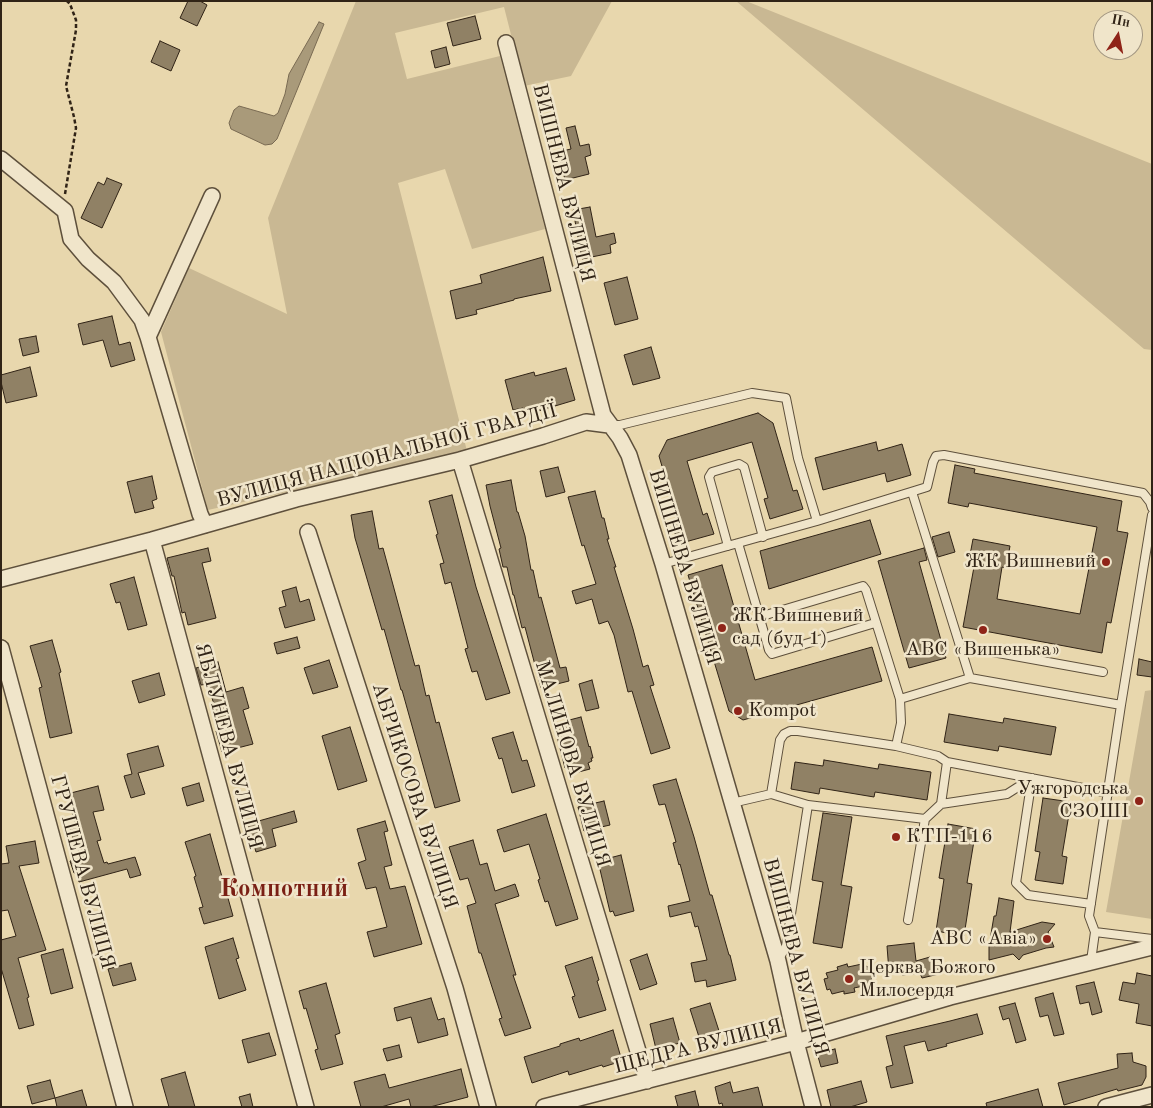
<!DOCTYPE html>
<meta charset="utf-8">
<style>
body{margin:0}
#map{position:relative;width:1153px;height:1108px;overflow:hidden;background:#e8d7ad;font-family:"Old Standard TT",serif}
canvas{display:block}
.frame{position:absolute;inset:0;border:2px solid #302316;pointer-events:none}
.north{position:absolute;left:1093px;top:10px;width:50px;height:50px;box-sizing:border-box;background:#f0e5ca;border:1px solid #a39782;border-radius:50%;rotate:11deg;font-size:14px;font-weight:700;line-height:20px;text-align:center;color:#302316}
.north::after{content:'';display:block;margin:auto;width:18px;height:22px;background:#8f2418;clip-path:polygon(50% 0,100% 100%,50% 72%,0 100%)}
</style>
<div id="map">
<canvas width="1153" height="1108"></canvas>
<div class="frame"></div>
<div class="north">Пн</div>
</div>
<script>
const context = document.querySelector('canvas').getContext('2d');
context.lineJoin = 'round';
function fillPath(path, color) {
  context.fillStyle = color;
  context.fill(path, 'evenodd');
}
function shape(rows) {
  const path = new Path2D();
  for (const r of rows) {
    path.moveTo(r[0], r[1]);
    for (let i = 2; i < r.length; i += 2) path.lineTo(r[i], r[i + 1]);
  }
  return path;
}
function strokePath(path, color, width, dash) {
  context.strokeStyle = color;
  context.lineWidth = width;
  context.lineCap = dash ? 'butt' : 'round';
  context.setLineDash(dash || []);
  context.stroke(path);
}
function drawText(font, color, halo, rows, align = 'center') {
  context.font = font + ' "Old Standard TT",serif';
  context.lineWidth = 5;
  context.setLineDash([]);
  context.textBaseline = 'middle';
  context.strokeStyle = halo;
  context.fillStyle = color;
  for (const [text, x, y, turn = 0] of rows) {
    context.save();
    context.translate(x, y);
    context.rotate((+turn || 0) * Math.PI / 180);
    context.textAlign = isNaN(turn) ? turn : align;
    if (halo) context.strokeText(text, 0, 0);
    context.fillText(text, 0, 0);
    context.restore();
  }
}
fillPath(shape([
 [356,1,612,1,571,76,524,86,504,7,395,33,407,79,500,56,545,229,472,249,445,169,398,183,467,451,208,510,161,332,189,268,287,314,268,218],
 [736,1,746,1,1152,164,1152,350,1144,349],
 [1152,690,1152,919,1106,912,1145,691]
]), '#c9b893');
const water = shape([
 [319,22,324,24,277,139,272,144,265,145,231,129,229,123,234,110,239,106,274,116,278,113,285,94,289,74,319,22]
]);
fillPath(water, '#a99a7a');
strokePath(water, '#796a52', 1);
const building = shape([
 [188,1,200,1,207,5,197,26,180,18,188,1],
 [475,16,481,39,453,46,447,23,475,16],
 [160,41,180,50,171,71,151,62,160,41],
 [446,47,450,64,435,68,431,51,446,47],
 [575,126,580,146,589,144,591,155,585,157,589,174,565,180,561,162,565,161,562,151,571,149,566,128,575,126],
 [107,178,122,184,102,228,81,218,98,182,104,185,107,178],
 [590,207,596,237,614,233,616,243,610,245,611,253,582,259,573,210,590,207],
 [543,257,551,291,514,299,514,300,476,310,477,314,456,319,450,291,482,283,480,275,543,257],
 [627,277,638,319,615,325,604,283,627,277],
 [112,316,119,345,130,342,135,360,111,367,103,340,83,345,78,324,112,316],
 [36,336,39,352,23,356,19,339,36,336],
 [651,347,660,378,633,385,624,355,651,347],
 [30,367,37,396,6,403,1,382,1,375,30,367],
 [566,368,575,400,525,415,523,408,513,410,505,380,534,372,535,376,566,368],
 [758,413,773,423,793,491,797,490,803,509,770,519,764,499,768,498,752,442,687,461,703,515,707,513,714,534,678,544,672,523,678,521,659,456,667,440,758,413],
 [876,442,878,451,902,444,911,475,887,482,885,473,823,490,815,458,876,442],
 [955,465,975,469,974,473,1122,501,1117,531,1128,533,1111,623,1107,622,1102,653,963,627,976,556,970,555,973,539,1010,546,1006,568,1002,567,997,599,1080,614,1097,527,969,503,968,507,948,503,955,465],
 [558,467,565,492,546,497,540,471,558,467],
 [152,476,157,499,152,501,154,508,135,513,127,482,152,476],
 [511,480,517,512,518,512,525,536,531,570,533,570,539,598,541,597,560,668,566,667,569,681,541,688,525,627,522,628,514,595,513,595,507,567,503,567,499,549,501,548,490,506,486,485,511,480],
 [595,491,602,518,604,518,609,539,607,539,616,567,614,567,633,629,643,667,648,665,654,685,650,686,670,748,651,754,632,691,628,692,614,635,608,621,599,624,592,599,576,604,572,591,596,584,584,545,582,546,568,497,595,491],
 [452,495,476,587,510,693,486,700,477,671,472,672,465,649,468,648,451,582,445,584,440,564,444,563,436,535,438,534,429,501,452,495],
 [372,511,379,549,383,548,415,666,419,665,426,696,429,695,436,723,439,722,460,801,435,808,402,690,401,690,384,629,382,630,355,538,351,515,372,511],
 [870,520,881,554,769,589,760,551,870,520],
 [949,532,955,552,938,557,932,537,949,532],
 [208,548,211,561,202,563,216,618,188,625,185,612,182,613,174,576,172,576,167,558,208,548],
 [924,548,927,560,919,562,946,658,909,668,878,561,924,548],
 [722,565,755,680,872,647,882,681,743,720,729,711,688,575,722,565],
 [134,577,147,625,128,630,120,602,116,603,110,584,134,577],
 [296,587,300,602,309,599,315,620,285,628,279,608,286,606,282,591,296,587],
 [297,637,300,648,277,654,274,643,297,637],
 [52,640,61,672,59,673,72,733,50,738,39,688,42,687,30,646,52,640],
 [1139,659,1152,662,1152,677,1137,675,1139,659],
 [329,660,338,687,313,694,304,668,329,660],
 [218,662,226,692,243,687,249,708,243,710,253,744,222,752,216,731,221,729,208,684,201,685,196,668,218,662],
 [159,673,165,695,139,703,132,681,159,673],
 [592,680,599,708,586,711,579,684,592,680],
 [949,714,1003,723,1004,718,1056,727,1051,755,999,746,998,751,944,742,949,714],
 [581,717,589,747,590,746,593,758,591,758,592,761,588,763,590,769,571,774,569,767,565,768,554,724,581,717],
 [350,727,367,781,338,790,322,736,350,727],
 [513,732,522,761,527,760,535,786,512,793,502,758,499,759,492,738,513,732],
 [158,746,164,766,138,773,145,794,131,798,124,776,132,774,127,754,158,746],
 [824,760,878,769,879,764,931,772,927,800,875,792,874,797,820,788,819,794,791,789,795,762,823,766,824,760],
 [676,779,694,837,710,895,712,895,729,955,730,955,736,980,707,987,706,980,695,982,691,963,707,960,698,926,695,927,691,912,670,917,668,906,690,901,680,864,679,865,673,843,676,842,665,804,659,805,653,785,676,779],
 [199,783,204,801,187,806,182,788,199,783],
 [98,786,104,810,93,812,101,840,97,841,104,863,107,862,108,864,135,857,141,875,130,878,127,869,79,882,77,873,74,873,70,861,79,859,69,825,75,823,67,794,98,786],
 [1043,798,1071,802,1062,856,1067,857,1063,884,1035,880,1040,852,1035,851,1043,798],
 [604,801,610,825,584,831,578,807,604,801],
 [294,811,297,822,272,829,276,846,256,852,248,824,294,811],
 [823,813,852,817,841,885,852,887,842,948,813,943,823,882,812,880,823,813],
 [546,814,578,919,556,926,548,901,545,902,538,880,540,879,529,844,504,852,497,830,546,814],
 [385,821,388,831,384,832,392,865,384,867,390,889,405,886,422,944,374,957,367,932,387,927,376,887,366,889,358,863,366,860,357,829,385,821],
 [948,824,976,829,967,883,972,884,964,936,936,931,944,879,939,878,948,824],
 [210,834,233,916,204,924,199,908,203,907,194,877,196,876,185,842,210,834],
 [473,840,480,865,487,863,495,891,515,884,519,896,495,904,516,975,513,975,531,1028,505,1036,499,1019,502,1018,481,953,479,953,467,906,476,903,468,878,460,880,449,847,473,840],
 [35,841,39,863,19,866,46,950,18,958,29,997,27,998,34,1025,19,1029,1,968,1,940,16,936,8,910,1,911,1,864,9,863,6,846,35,841],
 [621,855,634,911,615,916,613,911,610,912,598,861,621,855],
 [999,898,1014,901,1010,932,1042,922,1055,924,1048,932,1054,947,1046,948,1023,955,1019,960,1013,954,989,960,989,946,994,916,996,916,999,898],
 [233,938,239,958,236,959,246,990,219,999,205,947,233,938],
 [914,943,916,961,930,957,932,965,937,964,939,974,922,978,920,973,902,975,902,971,889,972,887,946,914,943],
 [63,949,73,988,51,994,41,955,63,949],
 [647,954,657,984,640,990,630,960,647,954],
 [592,957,599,980,597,981,606,1010,579,1018,572,997,575,996,565,966,592,957],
 [131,963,136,980,113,986,108,969,131,963],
 [847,964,848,967,862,964,876,971,868,985,854,988,855,992,844,994,844,991,832,994,830,989,827,990,824,979,828,978,826,973,838,970,837,967,847,964],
 [1137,973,1152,976,1152,1026,1136,1023,1139,1004,1119,1000,1123,982,1135,984,1137,973],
 [1094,982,1102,1012,1092,1015,1089,1002,1080,1004,1076,986,1094,982],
 [326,983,340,1033,335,1035,343,1064,321,1070,315,1050,318,1049,306,1008,304,1009,299,991,326,983],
 [1053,993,1064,1034,1054,1036,1048,1015,1040,1017,1035,998,1053,993],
 [431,998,438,1020,444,1018,448,1035,418,1043,411,1017,397,1021,394,1008,431,998],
 [710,1003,720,1034,700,1040,690,1009,710,1003],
 [1015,1003,1026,1040,1016,1043,1009,1018,1003,1020,999,1007,1015,1003],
 [977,1014,983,1034,946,1044,947,1046,928,1051,925,1041,904,1046,913,1083,891,1088,886,1067,893,1065,886,1036,950,1021,977,1014],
 [673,1018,680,1043,656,1049,650,1024,673,1018],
 [613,1030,622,1061,603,1067,602,1065,569,1075,568,1071,532,1083,524,1057,560,1046,560,1044,579,1038,580,1041,613,1030],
 [269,1033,276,1055,248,1063,242,1040,269,1033],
 [399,1045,402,1057,387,1061,383,1049,399,1045],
 [835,1049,838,1063,821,1067,817,1053,835,1049],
 [1132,1053,1133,1062,1146,1066,1146,1077,1142,1085,1118,1091,1117,1089,1064,1105,1058,1083,1118,1068,1117,1054,1132,1053],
 [461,1069,468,1097,430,1107,411,1107,409,1099,381,1107,361,1107,354,1082,385,1074,389,1088,461,1069],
 [185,1072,195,1107,169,1107,161,1079,185,1072],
 [50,1080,55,1098,32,1104,27,1086,50,1080],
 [861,1081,867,1102,850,1107,831,1107,827,1090,861,1081],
 [730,1082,733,1093,758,1087,763,1107,723,1107,722,1103,719,1104,715,1087,730,1082],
 [1038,1089,1043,1107,987,1107,986,1103,1038,1089],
 [82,1090,87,1107,57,1107,55,1098,82,1090],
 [695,1091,699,1107,678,1107,675,1096,695,1091],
 [250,1094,253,1107,242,1107,239,1097,250,1094]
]);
fillPath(building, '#908165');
strokePath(building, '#302316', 1);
const service = shape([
 [611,425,620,425,752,393,786,398,798,458,817,521],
 [912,492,970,678],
 [738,543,769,650,772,654,875,623],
 [728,546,709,477,712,472,739,464,744,467,763,537],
 [663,564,817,521,927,487,933,462,936,456,944,455,1143,493,1150,502,1152,508],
 [759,617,863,586,866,590,900,699,901,723,896,746],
 [962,651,976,649,1103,672],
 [900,699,970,678,1121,705,1152,515],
 [1121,705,1089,916,1095,932,1152,939],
 [947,762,1109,793],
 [1032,778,1016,883,1028,895,1091,904],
 [732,803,771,794],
 [941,804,1007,794,1032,778],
 [808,805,925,819],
 [779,959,786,946,808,805,771,794,780,740,784,734,790,731,798,731,896,746,938,756,947,762,941,804,925,819,908,920],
 [1091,961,1095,932]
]);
const minor = shape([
 [506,43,598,396,603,415,620,438,629,455,663,564,778,961,796,1042,813,1107],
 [1,159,65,211,71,239,88,259,114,282,142,320,148,337],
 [460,460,647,1081],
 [205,525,200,514,148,337,212,196],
 [308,532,455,988,488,1107],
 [152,540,306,1107],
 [1,579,152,540,296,499,460,460,543,436,586,422,609,425],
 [1,648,125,1107],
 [544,1107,796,1042,950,997,1152,947],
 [1106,1107,1152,1095]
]);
strokePath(service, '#5e503c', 10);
strokePath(minor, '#5e503c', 18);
strokePath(shape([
 [65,194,76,128,74,117,66,86,76,30,76,20,70,4,67,1]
]), '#302316', 2.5, [4, 2.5]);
strokePath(service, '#f0e5ca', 8);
strokePath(minor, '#f0e5ca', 15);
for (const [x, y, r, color] of [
 [1106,562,5,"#8f2418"],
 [722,628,5,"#8f2418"],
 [983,630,5,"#8f2418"],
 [738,711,5,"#8f2418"],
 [1139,801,5,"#8f2418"],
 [896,837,5,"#8f2418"],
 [1047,939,5,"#8f2418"],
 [849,979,5,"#8f2418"]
]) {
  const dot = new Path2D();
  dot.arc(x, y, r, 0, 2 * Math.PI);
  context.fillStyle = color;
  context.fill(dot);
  strokePath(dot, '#f0e5ca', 2);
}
drawText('20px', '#302316', '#f0e5ca', [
 ["ВИШНЕВА ВУЛИЦЯ",563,183,76],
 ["ВУЛИЦЯ НАЦІОНАЛЬНОЇ ГВАРДІЇ",387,456,-15],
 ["ВИШНЕВА ВУЛИЦЯ",684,567,73],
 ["ЯБЛУНЕВА ВУЛИЦЯ",228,746,75],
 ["МАЛИНОВА ВУЛИЦЯ",572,764,73],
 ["АБРИКОСОВА ВУЛИЦЯ",414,796,72],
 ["ГРУШЕВА ВУЛИЦЯ",82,872,75],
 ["ВИШНЕВА ВУЛИЦЯ",795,957,75],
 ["ЩЕДРА ВУЛИЦЯ",698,1047,-14]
]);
drawText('20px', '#302316', '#f0e5ca', [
 ["ЖК Вишневий",1096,562,"right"],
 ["ЖК Вишневий",732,616],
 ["сад (буд 1)",732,639],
 ["ABC «Вишенька»",983,650,"center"],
 ["Kompot",748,711],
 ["Ужгородська",1129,789,"right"],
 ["СЗОШІ",1129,812,"right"],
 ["КТП-116",906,837],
 ["ABC «Авіа»",1037,939,"right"],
 ["Церква Божого",859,968],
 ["Милосердя",859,991]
], 'left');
drawText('bold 25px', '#7a1f14', '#f0e5ca', [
 ["Компотний",284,889]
]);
</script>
